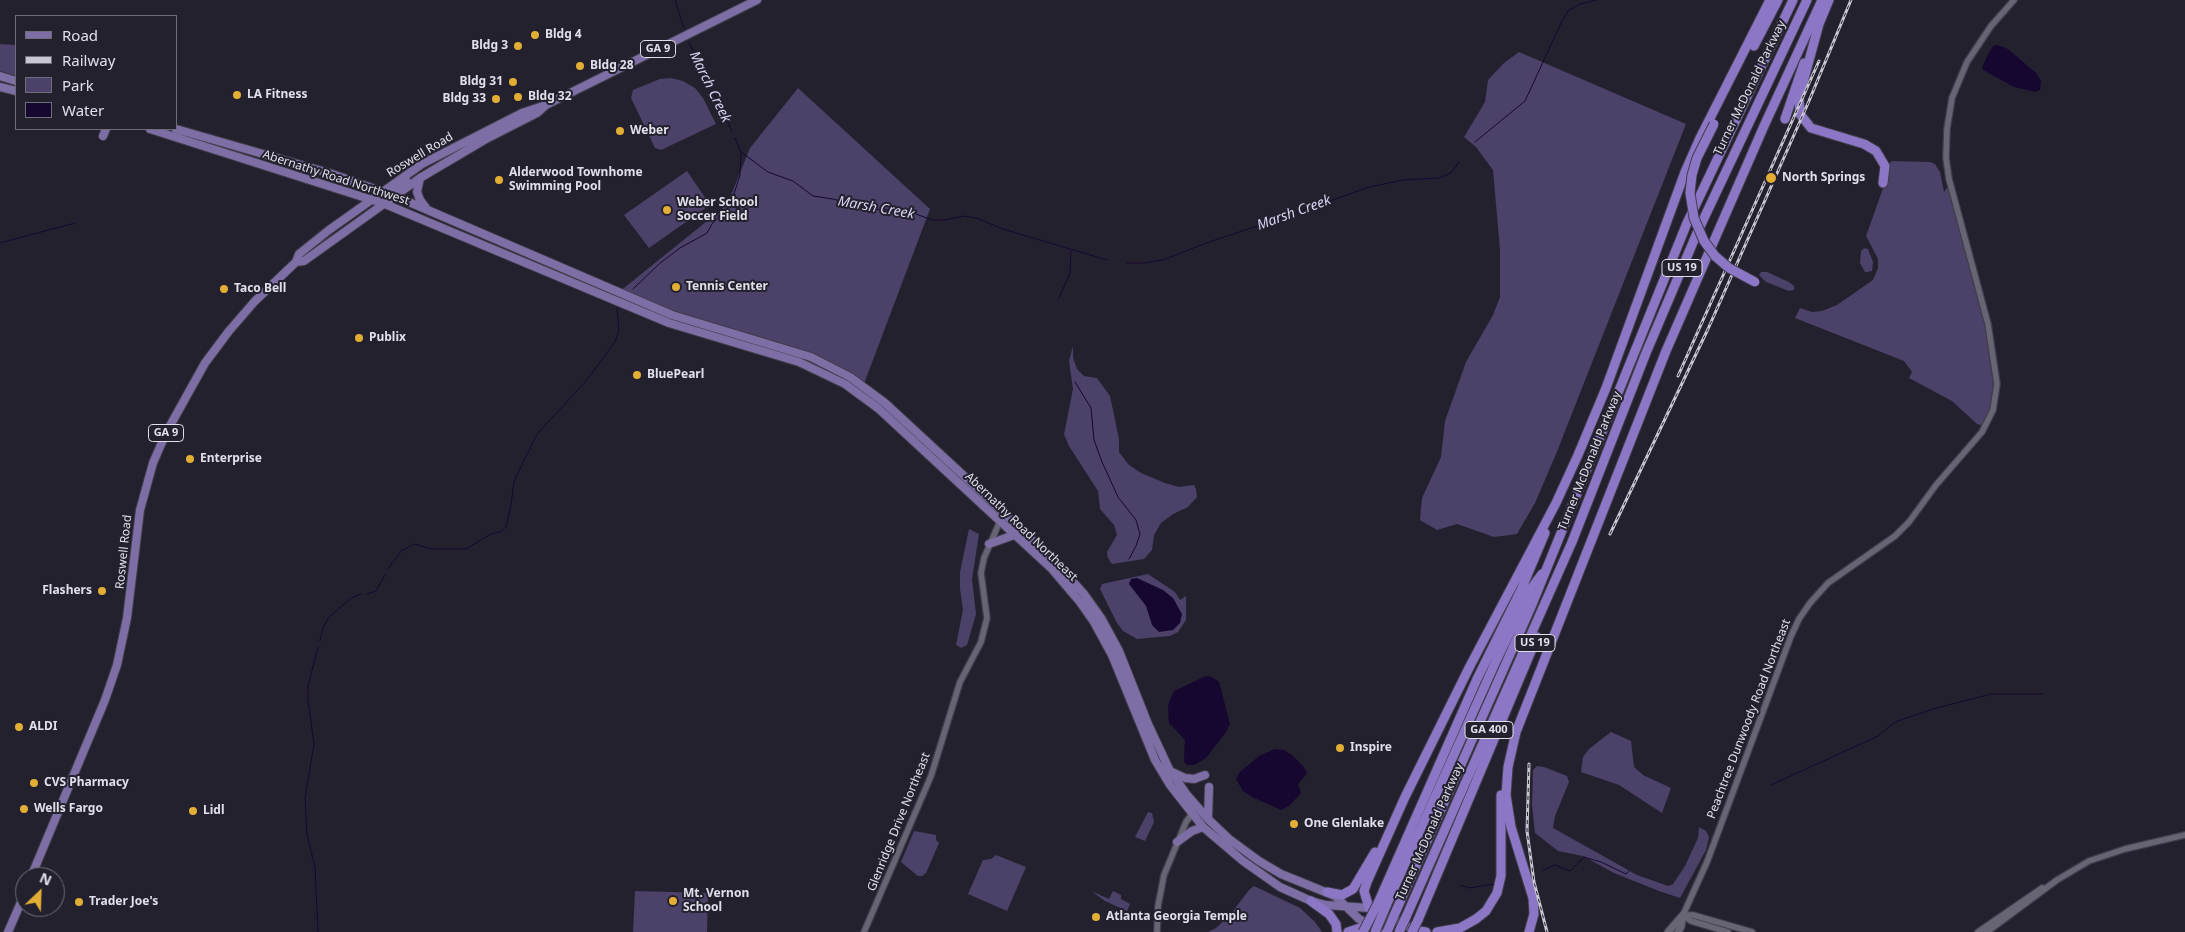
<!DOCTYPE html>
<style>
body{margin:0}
#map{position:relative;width:2185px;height:932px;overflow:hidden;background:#24212f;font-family:"Noto Sans",sans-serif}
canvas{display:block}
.legend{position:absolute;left:15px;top:15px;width:162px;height:115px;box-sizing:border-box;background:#24212f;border:1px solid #6f6d79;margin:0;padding:6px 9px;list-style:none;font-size:15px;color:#e0dfe8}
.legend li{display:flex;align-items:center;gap:10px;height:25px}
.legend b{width:25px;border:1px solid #6f6d79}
.north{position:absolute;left:15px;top:867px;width:50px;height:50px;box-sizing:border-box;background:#24212f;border:1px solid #6f6d79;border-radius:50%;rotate:24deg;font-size:14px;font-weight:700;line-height:20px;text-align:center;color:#e0dfe8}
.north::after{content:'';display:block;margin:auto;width:18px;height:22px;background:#e2ae34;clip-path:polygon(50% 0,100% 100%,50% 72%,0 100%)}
</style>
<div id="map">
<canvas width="2185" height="932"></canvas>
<ul class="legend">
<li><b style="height:6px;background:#7d6fa5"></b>Road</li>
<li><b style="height:6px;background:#c8c7d1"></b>Railway</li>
<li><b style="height:14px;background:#4b4169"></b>Park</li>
<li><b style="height:14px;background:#160731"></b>Water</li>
</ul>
<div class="north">N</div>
</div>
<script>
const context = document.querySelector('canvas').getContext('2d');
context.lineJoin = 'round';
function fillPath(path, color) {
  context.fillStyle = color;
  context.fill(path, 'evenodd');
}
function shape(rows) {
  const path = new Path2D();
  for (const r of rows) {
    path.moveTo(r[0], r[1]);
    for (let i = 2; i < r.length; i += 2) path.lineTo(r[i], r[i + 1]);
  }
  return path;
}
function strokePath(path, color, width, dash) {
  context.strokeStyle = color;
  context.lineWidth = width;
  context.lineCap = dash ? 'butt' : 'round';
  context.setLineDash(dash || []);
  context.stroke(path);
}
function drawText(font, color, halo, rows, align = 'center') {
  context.font = font + ' "Noto Sans",sans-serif';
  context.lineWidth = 4;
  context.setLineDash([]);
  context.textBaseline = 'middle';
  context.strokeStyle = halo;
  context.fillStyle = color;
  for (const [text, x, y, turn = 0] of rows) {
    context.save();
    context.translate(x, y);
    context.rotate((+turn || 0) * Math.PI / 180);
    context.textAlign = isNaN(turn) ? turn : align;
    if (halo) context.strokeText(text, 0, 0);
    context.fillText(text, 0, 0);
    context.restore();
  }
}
fillPath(shape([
 [0,44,16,45,16,76,0,71],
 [1519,52,1686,124,1556,454,1535,503,1517,534,1494,537,1457,524,1437,530,1420,520,1422,498,1441,457,1445,421,1466,362,1493,315,1500,297,1500,250,1493,170,1476,147,1464,137,1485,102,1488,80,1504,63],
 [671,78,683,81,695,88,703,98,716,124,661,150,655,148,631,98,633,90,660,79],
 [798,88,930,209,862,389,829,368,770,346,728,336,673,320,614,296,727,205,750,148],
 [1892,161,1930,162,1935,164,1940,172,1944,192,1951,181,1992,325,1997,396,1984,426,1977,424,1952,401,1909,378,1912,372,1904,361,1795,318,1800,308,1812,312,1822,311,1837,305,1873,280,1878,268,1878,259,1866,236,1886,180,1889,164],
 [687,171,710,205,649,248,624,215],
 [1864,248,1868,249,1873,262,1872,271,1867,272,1865,272,1860,263,1861,251],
 [1761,272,1767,272,1789,282,1794,286,1794,290,1789,291,1766,282,1759,275],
 [1073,346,1073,358,1077,369,1084,376,1097,378,1110,396,1119,439,1119,452,1129,465,1141,473,1165,483,1179,487,1194,485,1196,489,1197,497,1188,507,1173,514,1161,523,1154,535,1152,550,1144,559,1112,564,1108,558,1107,552,1117,535,1114,525,1100,509,1098,491,1069,446,1064,434,1073,389,1069,361],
 [969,529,979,534,972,579,976,614,967,645,961,648,956,645,963,610,960,589,960,572],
 [1148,574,1175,592,1180,600,1186,596,1186,620,1178,632,1170,636,1137,639,1123,631,1117,623,1100,589,1102,584],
 [1611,732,1631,741,1634,767,1643,775,1671,788,1662,813,1619,785,1581,772,1583,757,1589,749],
 [1537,766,1544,767,1567,776,1569,782,1555,816,1553,828,1637,875,1668,886,1673,884,1685,866,1698,838,1699,827,1706,831,1709,837,1706,850,1680,898,1659,891,1614,873,1583,856,1558,851,1535,833,1532,805,1533,770],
 [1148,812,1152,813,1154,822,1145,841,1135,837],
 [914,831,936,835,936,840,939,843,926,873,922,876,918,876,901,862],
 [996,855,1026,867,1007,911,968,894,983,860,991,859],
 [1254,886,1300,908,1315,922,1322,932,1208,932,1216,928,1230,915,1249,890],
 [635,891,708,893,707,932,633,932],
 [1091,891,1109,899,1113,891,1121,895,1121,899,1130,904,1127,911,1105,901]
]), '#4b4169');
fillPath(shape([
 [1997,45,2008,49,2036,73,2041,81,2040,90,2036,92,2014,87,1983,70,1982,68,1987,56,1993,46],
 [1137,578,1163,590,1173,598,1182,614,1180,623,1173,630,1159,632,1152,625,1146,606,1129,584,1131,579],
 [1206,676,1212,677,1219,682,1230,724,1226,732,1206,758,1194,765,1187,765,1184,761,1185,740,1169,723,1168,705,1174,691],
 [1275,749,1284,750,1292,755,1303,766,1307,773,1298,784,1301,793,1289,806,1281,810,1252,797,1243,791,1236,779,1240,772,1259,756]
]), '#160731');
strokePath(shape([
 [675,0,684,28],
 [689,42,732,131],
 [1475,142,1525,101,1562,21,1569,10,1580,4,1596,0],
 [741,152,768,172,793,181,813,196,833,199,870,209,908,211,932,220,945,220,964,216,976,218,1003,229,1107,260],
 [0,243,75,223],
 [1127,263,1144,263,1163,260,1206,243,1305,210,1369,187,1403,180,1439,178,1451,173,1459,162],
 [633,289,659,264,680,248,707,233,712,224,728,207,733,197,740,175,741,152,735,138],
 [1059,298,1070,273,1071,251],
 [1075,382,1091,408,1094,440,1102,462,1118,497,1136,520,1140,534,1136,546,1129,559],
 [388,569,401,551,415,544,431,549,466,549,491,534,500,532,506,527,511,505,514,481,537,434,586,381,615,342,619,331,617,308],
 [367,594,376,591,385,575],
 [320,640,323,628,329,617,351,598,361,594],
 [1771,785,1878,736,1895,722,1933,709,1991,694,2042,694],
 [1543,870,1555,865,1570,871,1584,857,1601,862,1626,874,1629,871],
 [1460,885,1469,888,1495,884],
 [318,932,315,867,307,835,305,798,314,744,308,700,308,686,318,647]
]), '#160731', 1);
const tertiary = shape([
 [1683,915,1707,862,1791,636,1799,619,1810,603,1828,583,1895,536,1909,522,1936,485,1982,432,1993,410,1997,384,1988,324,1949,179,1946,158,1947,129,1952,98,1967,62,1991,26,2014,0],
 [1683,915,1693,915,1752,932],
 [1683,915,1691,921,1728,932],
 [864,932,931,776,960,682,981,642,987,618,981,573,984,558,1000,521],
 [1157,932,1158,906,1164,875,1186,822,1192,814],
 [1978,932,2042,888],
 [1987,932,2057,880,2089,861,2125,849,2185,835]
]);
const secondary = shape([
 [1668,932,1683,915],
 [1678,932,1681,927,1683,915]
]);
const primary = shape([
 [0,76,16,81],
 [0,87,16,91],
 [150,129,385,204,669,323,799,362,845,384,879,409,1000,521,1051,568,1080,602,1094,622,1112,655,1155,760,1170,785,1203,827,1243,861,1280,887,1311,901,1326,905,1369,908,1418,931],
 [176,129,329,173,395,196,672,315,811,357,850,377,885,403,1004,513,1056,563,1084,594,1101,618,1119,651,1148,724,1169,769,1187,795,1208,819,1229,839,1259,861,1281,874,1335,896,1359,919,1386,932],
 [103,136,106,129],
 [420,178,417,192,420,200,426,208],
 [386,196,406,180],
 [296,262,299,254,329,230,422,164,522,113,546,105,757,0],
 [989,544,1014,535],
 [1170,771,1185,778,1194,779,1205,775],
 [1208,819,1209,787],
 [1177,842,1192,831,1203,827],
 [31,877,105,700,117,665,127,618,140,510,153,463,166,433,205,363,229,331,255,301,296,262,304,261,420,178,486,139,537,113,546,105],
 [8,932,25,893]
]);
const motorway = shape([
 [1829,0,1819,24,1799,97,1800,114,1811,128,1864,144,1876,151,1885,166,1883,183],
 [1754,46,1778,0],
 [1785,119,1804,63],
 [1327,892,1342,895,1353,889,1375,852],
 [1311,901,1329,914,1336,924,1337,932],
 [1378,903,1477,679,1521,590,1545,533],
 [1386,906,1496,661,1530,590,1542,574],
 [1369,908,1364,891,1367,882,1405,797,1470,666,1556,503,1578,455,1606,388,1685,172,1700,138,1770,0],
 [1396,911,1531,607,1687,223,1793,0],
 [1406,917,1572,542,1646,353,1697,233,1807,0],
 [1418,920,1537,637],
 [1419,931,1426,932],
 [1348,932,1369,925],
 [1437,932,1460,928,1476,919,1486,911,1497,893,1501,876,1501,795],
 [1529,932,1534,914,1533,898,1511,827,1506,795,1508,767,1516,732,1666,351,1764,126,1822,0]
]);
strokePath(tertiary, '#403d49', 8);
strokePath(secondary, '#403d49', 9);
strokePath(primary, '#403d49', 10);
strokePath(motorway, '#403d49', 11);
strokePath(tertiary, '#676474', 5.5);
strokePath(secondary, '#676474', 7);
strokePath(primary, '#7d6fa5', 8);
strokePath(motorway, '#8b77c6', 9);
const rail = shape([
 [1678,376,1819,61],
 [1610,534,1708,329,1809,101,1851,0],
 [1529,764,1527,831,1534,882,1547,932]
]);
strokePath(rail, '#c8c7d1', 3);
strokePath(rail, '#24212f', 1, [4]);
const motorwayBridge = shape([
 [1714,124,1697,158,1692,175,1690,193,1694,218,1704,241,1715,256,1729,268,1755,282],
 [1363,932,1378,903],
 [1375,932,1386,906],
 [1387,932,1396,911],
 [1399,932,1406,917],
 [1412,932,1418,920]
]);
strokePath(motorwayBridge, '#403d49', 11, []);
strokePath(motorwayBridge, '#8b77c6', 9);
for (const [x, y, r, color] of [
 [535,35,5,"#e2ae34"],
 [518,46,5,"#e2ae34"],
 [580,66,5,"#e2ae34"],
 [513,82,5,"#e2ae34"],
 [237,95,5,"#e2ae34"],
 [518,97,5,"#e2ae34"],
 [496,99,5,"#e2ae34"],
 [620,131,5,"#e2ae34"],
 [1771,178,6,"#e2ae34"],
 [499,180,5,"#e2ae34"],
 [667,210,5,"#e2ae34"],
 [676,287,5,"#e2ae34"],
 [224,289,5,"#e2ae34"],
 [359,338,5,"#e2ae34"],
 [637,375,5,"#e2ae34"],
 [190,459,5,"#e2ae34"],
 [102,591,5,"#e2ae34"],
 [19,727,5,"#e2ae34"],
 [1340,748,5,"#e2ae34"],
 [34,783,5,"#e2ae34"],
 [24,809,5,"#e2ae34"],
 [193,811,5,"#e2ae34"],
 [1294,824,5,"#e2ae34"],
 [673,901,5,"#e2ae34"],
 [79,902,5,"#e2ae34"],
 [1096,917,5,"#e2ae34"]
]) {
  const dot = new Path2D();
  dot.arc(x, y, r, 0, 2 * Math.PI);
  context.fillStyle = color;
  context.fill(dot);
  strokePath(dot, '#24212f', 2);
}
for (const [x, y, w] of [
 [658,49,35],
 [1682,268,40],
 [166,433,35],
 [1535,643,40],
 [1489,730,48]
]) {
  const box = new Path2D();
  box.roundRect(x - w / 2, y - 8.5, w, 17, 4);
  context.fillStyle = '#24212f';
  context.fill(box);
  strokePath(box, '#e0dfe8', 1);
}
drawText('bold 11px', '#e0dfe8', null, [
 ["GA 9",658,49],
 ["US 19",1682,268],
 ["GA 9",166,433],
 ["US 19",1535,643],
 ["GA 400",1489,730]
]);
drawText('bold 12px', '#e0dfe8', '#24212f', [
 ["Bldg 4",545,35],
 ["Bldg 3",508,46,"right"],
 ["Bldg 28",590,66],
 ["Bldg 31",503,82,"right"],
 ["LA Fitness",247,95],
 ["Bldg 32",528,97],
 ["Bldg 33",486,99,"right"],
 ["Weber",630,131],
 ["Alderwood Townhome",509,173],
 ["Swimming Pool",509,187],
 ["North Springs",1782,178],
 ["Weber School",677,203],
 ["Soccer Field",677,217],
 ["Tennis Center",686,287],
 ["Taco Bell",234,289],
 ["Publix",369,338],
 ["BluePearl",647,375],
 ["Enterprise",200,459],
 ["Flashers",92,591,"right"],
 ["ALDI",29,727],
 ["Inspire",1350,748],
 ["CVS Pharmacy",44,783],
 ["Wells Fargo",34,809],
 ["Lidl",203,811],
 ["One Glenlake",1304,824],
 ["Mt. Vernon",683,894],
 ["School",683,908],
 ["Trader Joe's",89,902],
 ["Atlanta Georgia Temple",1106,917]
], 'left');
drawText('12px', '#e0dfe8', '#24212f', [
 ["Turner McDonald Parkway",1750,88,-64],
 ["Roswell Road",420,155,-31],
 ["Abernathy Road Northwest",336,178,18],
 ["Turner McDonald Parkway",1590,461,-68],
 ["Abernathy Road Northeast",1021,527,44],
 ["Roswell Road",124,552,-84],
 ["Peachtree Dunwoody Road Northeast",1749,719,-69],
 ["Glenridge Drive Northeast",899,822,-68],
 ["Turner McDonald Parkway",1430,832,-66]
]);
drawText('italic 14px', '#dad4f3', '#24212f', [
 ["March Creek",710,87,64],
 ["Marsh Creek",876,208,10],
 ["Marsh Creek",1294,213,-20]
]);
</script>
